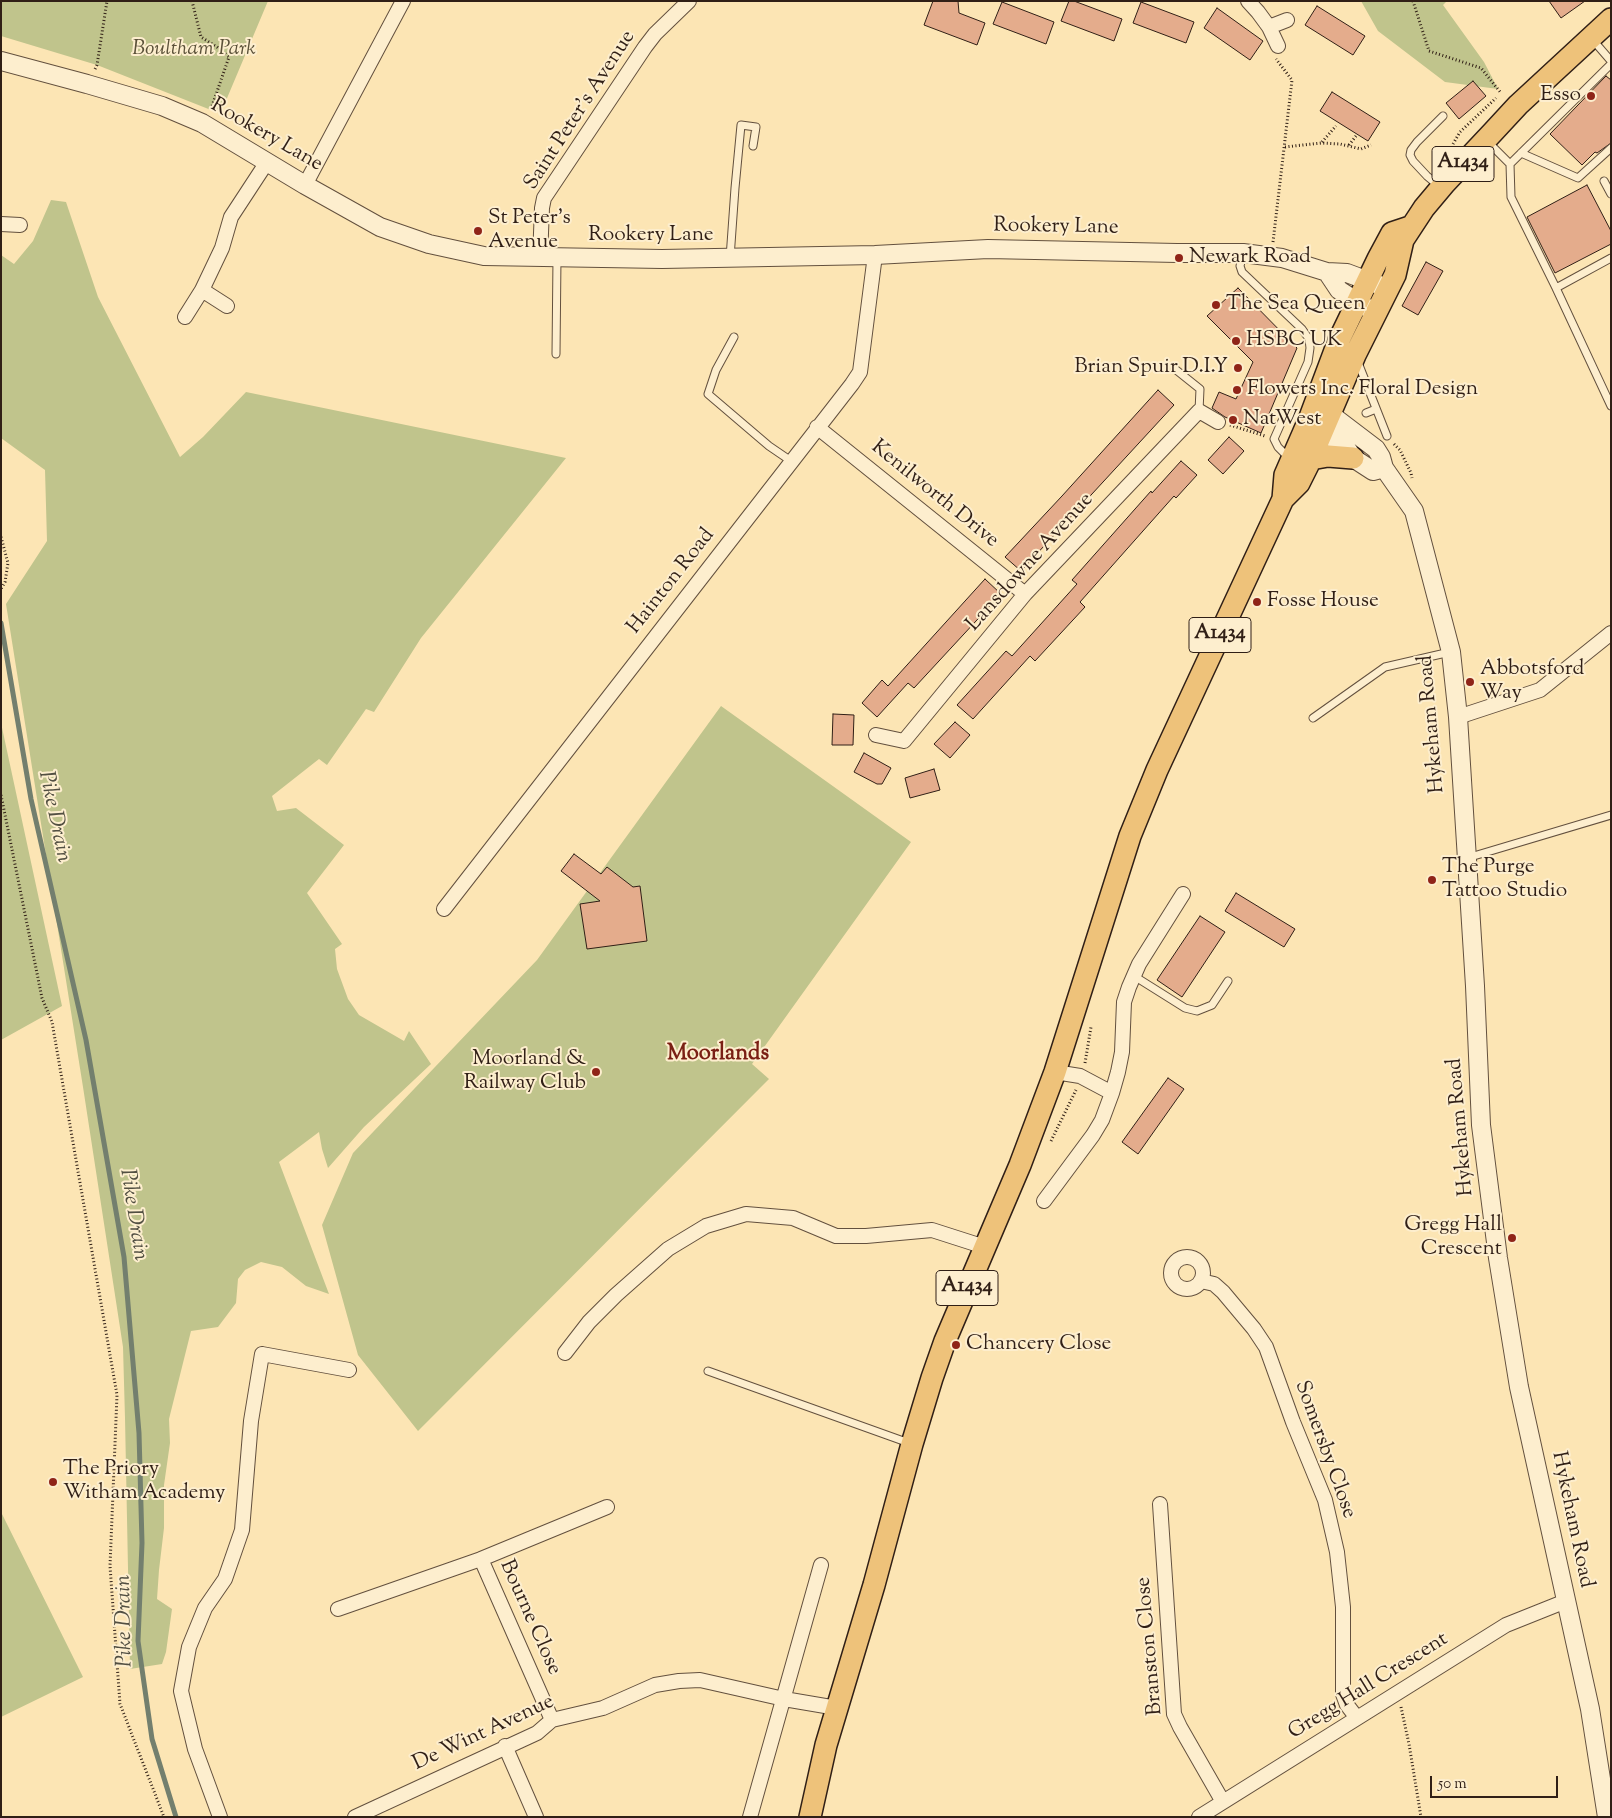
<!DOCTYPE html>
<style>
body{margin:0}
#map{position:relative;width:1612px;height:1818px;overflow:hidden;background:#fce5b4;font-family:"Sorts Mill Goudy",serif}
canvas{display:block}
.frame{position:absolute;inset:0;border:2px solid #301f16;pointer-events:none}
.scale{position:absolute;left:1430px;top:1776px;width:128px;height:22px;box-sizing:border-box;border:2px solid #301f16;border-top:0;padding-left:6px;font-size:15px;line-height:18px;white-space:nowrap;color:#301f16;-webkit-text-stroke:4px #fdeece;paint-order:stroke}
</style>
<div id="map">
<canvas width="1612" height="1818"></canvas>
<div class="frame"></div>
<div class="scale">50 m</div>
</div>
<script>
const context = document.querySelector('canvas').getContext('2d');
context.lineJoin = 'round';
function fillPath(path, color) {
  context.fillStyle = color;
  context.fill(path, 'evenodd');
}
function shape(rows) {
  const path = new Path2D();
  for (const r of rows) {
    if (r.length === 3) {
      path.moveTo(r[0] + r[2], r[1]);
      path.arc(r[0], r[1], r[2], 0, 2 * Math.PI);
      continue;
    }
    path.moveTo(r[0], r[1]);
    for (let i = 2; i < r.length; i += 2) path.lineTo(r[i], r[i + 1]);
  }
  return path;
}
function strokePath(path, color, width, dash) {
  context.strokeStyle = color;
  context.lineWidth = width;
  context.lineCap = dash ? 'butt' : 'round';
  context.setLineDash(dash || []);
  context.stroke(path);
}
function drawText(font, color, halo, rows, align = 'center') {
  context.font = font + ' "Sorts Mill Goudy",serif';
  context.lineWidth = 4;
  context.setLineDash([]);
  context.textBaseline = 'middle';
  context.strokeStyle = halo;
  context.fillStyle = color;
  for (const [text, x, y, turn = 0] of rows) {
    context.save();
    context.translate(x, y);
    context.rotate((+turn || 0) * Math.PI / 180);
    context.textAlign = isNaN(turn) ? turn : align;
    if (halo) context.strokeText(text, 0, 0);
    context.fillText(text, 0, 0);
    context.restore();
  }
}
fillPath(shape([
 [1,1,268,1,222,110,211,110,97,65,1,36],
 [1361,1,1447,1,1443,5,1484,62,1498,89,1445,82,1378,31],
 [51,200,66,202,98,297,180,457,203,437,246,392,566,458,421,638,374,712,366,709,327,765,319,759,272,796,277,811,296,808,344,845,307,893,342,944,335,949,337,969,348,999,359,1015,404,1041,409,1031,431,1064,364,1127,328,1168,322,1149,319,1132,279,1162,329,1294,306,1286,282,1267,261,1262,245,1270,238,1279,236,1303,218,1327,191,1331,169,1419,170,1443,164,1485,164,1528,159,1570,157,1599,172,1609,166,1652,162,1664,130,1669,125,1418,123,1347,83,1087,6,604,47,541,45,470,1,438,1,255,14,264,33,241],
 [721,706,911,842,752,1064,769,1079,418,1431,358,1355,322,1225,353,1153,537,960],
 [1,723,62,1006,1,1040],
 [1,1512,83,1677,1,1717]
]), '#c0c48c');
strokePath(shape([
 [1,623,31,799,86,1040,124,1257,139,1433,142,1543,138,1641,152,1739,176,1817]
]), '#737f6e', 5);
const building = shape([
 [933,1,958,1,959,13,985,23,977,45,924,25,933,1],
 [1069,1,1074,1,1122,19,1114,41,1061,21,1069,1],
 [1549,1,1585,1,1561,18,1549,1],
 [1002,2,1054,22,1046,44,993,24,1002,2],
 [1141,2,1194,22,1186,43,1133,23,1141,2],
 [1317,6,1365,36,1353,55,1305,25,1317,6],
 [1217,8,1263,41,1250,60,1204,28,1217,8],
 [1606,76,1611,80,1611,143,1597,153,1595,152,1582,165,1550,134,1606,76],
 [1473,81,1486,96,1459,119,1446,103,1473,81],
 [1332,92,1380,122,1368,141,1320,111,1332,92],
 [1587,185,1611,231,1611,244,1555,273,1527,217,1587,185],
 [1426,262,1443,271,1418,315,1402,306,1426,262],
 [1238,288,1297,348,1261,433,1225,417,1212,408,1219,392,1236,399,1253,362,1207,316,1238,288],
 [1158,390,1174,405,1021,571,1005,557,1062,496,1158,390],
 [1229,437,1244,451,1223,474,1208,460,1229,437],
 [1181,461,1197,475,1176,498,1174,496,1080,602,1085,607,1035,661,1030,656,973,719,957,705,1006,651,1012,656,1077,584,1072,580,1151,491,1152,493,1181,461],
 [985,579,1001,594,914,688,908,683,877,717,862,703,882,680,888,686,985,579],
 [833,714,854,715,853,745,832,745,833,714],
 [955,722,970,735,950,758,934,744,955,722],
 [864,753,891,768,882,784,877,784,854,772,864,753],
 [934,769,940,790,910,798,905,778,934,769],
 [574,854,601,874,607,867,633,887,640,886,647,941,587,949,580,904,600,901,561,871,574,854],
 [1236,893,1295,929,1284,947,1225,911,1236,893],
 [1200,916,1225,932,1182,997,1157,980,1200,916],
 [1168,1078,1184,1089,1138,1154,1122,1142,1168,1078]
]);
fillPath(building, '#e4ac8c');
strokePath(building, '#301f16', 1);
const service = shape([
 [1592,39,1611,61],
 [1487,141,1510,164,1611,64],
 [1521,153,1578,178,1611,148],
 [1510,164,1511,197,1556,288,1611,258],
 [1604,181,1611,194],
 [1439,186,1427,176,1413,161,1410,155,1411,150,1417,142,1443,116],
 [1243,253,1240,266,1242,272,1302,329,1309,339,1310,348,1308,362,1274,439,1278,447,1284,453,1291,457],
 [730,258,735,188,741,125,756,127,753,146],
 [1556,288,1611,406],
 [734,337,716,370,708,394,769,446,791,461],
 [556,354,557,258],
 [1357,360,1387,436],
 [1175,369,1200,389,1199,411],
 [1366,413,1376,409],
 [1313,718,1385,667,1450,652],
 [1467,858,1611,815],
 [1134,976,1185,1008,1197,1011,1212,1005,1228,981],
 [708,1371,909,1443]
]);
const minor = shape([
 [1248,1,1258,12,1269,27,1278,46],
 [1269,27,1287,20],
 [305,185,403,1],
 [1,224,20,225],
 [540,258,542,208,544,198,645,47,655,34,689,1],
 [227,306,202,290,222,248,231,217,267,162],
 [185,317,202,290],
 [817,427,1025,594],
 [1458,717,1540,690,1611,633],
 [876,735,904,741,1025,594,1199,411,1218,422],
 [444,909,852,384,860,372,875,255],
 [1055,1072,1080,1076,1112,1093,1118,1072,1122,1052,1124,1002,1129,987,1139,964,1183,894],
 [1044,1201,1093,1135,1102,1120,1112,1093],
 [1187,1273,16],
 [1201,1281,1214,1284,1223,1292,1254,1329,1266,1347,1293,1422,1325,1500,1337,1552,1343,1607,1343,1694,1347,1705,1357,1718],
 [565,1353,589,1322,616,1295,668,1249,706,1226,746,1214,793,1218,836,1236,866,1236,932,1230,985,1247],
 [1160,1504,1174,1714,1180,1727,1223,1802],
 [338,1609,481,1559],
 [552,1720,481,1559,607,1507],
 [505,1746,536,1817],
 [220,1817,195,1749,181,1691,189,1647,205,1608,225,1579,242,1530,251,1421,262,1354,349,1370],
 [355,1817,537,1733,552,1720,603,1708,655,1685,679,1681,700,1680,784,1699,837,1708],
 [750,1817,821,1565],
 [1199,1817,1506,1625,1566,1601]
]);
const tertiary = shape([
 [1,61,87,84,162,106,202,123,305,185,380,227,429,244,484,256,662,259,875,255,988,249,1177,253,1243,253,1282,258,1327,272,1347,273,1379,285],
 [1327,272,1339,290,1369,309],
 [1319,408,1330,414,1376,449,1381,457,1384,468,1414,511,1451,652,1458,717,1475,986,1481,1125,1498,1258,1519,1387,1590,1709,1607,1817],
 [1313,422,1323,427,1337,442,1347,449,1353,458,1373,471,1384,468]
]);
const primary = shape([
 [1311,459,1328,456,1353,458],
 [1283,499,1285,475,1309,420,1339,340,1378,259,1392,233,1410,227],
 [810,1817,826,1745,874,1585,912,1444,932,1378,945,1341,1020,1165,1055,1072,1130,836,1157,770,1283,499,1299,483,1308,465,1355,355,1395,275,1403,240,1424,208,1445,183,1493,132,1518,105,1611,19]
]);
strokePath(service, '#63503e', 9);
strokePath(minor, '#63503e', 16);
strokePath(tertiary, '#63503e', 20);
strokePath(primary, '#301f16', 24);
strokePath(shape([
 [192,1,201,37,217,47,229,57,211,109],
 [1413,1,1429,51,1481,68,1501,93],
 [95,69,97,65,107,1],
 [1322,142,1336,126],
 [1453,144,1460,132,1496,98],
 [1349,145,1356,136],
 [1285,147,1321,143,1340,144,1361,149,1371,145],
 [1273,242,1292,80,1276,59],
 [1230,425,1265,436],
 [1394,444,1400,450,1411,473,1412,478],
 [1,537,8,563,5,582,1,589],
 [1,795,42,998,52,1022,117,1395,110,1566,120,1704,164,1817],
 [1085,1063,1091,1027],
 [1051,1141,1076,1090],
 [1401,1707,1409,1744,1421,1817]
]), '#301f16', 3, [1, 2.5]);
strokePath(service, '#fdeece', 7);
strokePath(minor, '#fdeece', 14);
strokePath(tertiary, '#fdeece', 18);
strokePath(primary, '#eec27a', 21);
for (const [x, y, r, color] of [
 [1591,96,5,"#8f2418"],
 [478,231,5,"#8f2418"],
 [1179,258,5,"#8f2418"],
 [1216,305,5,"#8f2418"],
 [1236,341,5,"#8f2418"],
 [1238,368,5,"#8f2418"],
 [1237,390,5,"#8f2418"],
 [1233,420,5,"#8f2418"],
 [1257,602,5,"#8f2418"],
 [1470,682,5,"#8f2418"],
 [1432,880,5,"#8f2418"],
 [596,1072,5,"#8f2418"],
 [1512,1238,5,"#8f2418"],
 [956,1345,5,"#8f2418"],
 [53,1482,5,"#8f2418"]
]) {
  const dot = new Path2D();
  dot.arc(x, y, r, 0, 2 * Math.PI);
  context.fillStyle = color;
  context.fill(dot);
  strokePath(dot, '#fdeece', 2);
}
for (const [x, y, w] of [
 [1463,164,62],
 [1220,635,62],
 [967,1288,62]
]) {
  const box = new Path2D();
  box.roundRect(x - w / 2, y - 17.5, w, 35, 4);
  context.fillStyle = '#fdeece';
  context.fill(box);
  strokePath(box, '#301f16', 1);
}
drawText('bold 20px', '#301f16', null, [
 ["A1434",1463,164],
 ["A1434",1220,635],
 ["A1434",967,1288]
]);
drawText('italic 21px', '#5b5139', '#fdeece', [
 ["Boultham Park",194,50]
]);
drawText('21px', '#301f16', '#fdeece', [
 ["Esso",1581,96,"right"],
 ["St Peter's",488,219],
 ["Avenue",488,243],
 ["Newark Road",1189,258],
 ["The Sea Queen",1226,305],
 ["HSBC UK",1246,341],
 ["Brian Spuir D.I.Y",1228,368,"right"],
 ["Flowers Inc. Floral Design",1247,390],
 ["NatWest",1243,420],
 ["Fosse House",1267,602],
 ["Abbotsford",1480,670],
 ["Way",1480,694],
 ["The Purge",1442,868],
 ["Tattoo Studio",1442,892],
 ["Moorland &",586,1060,"right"],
 ["Railway Club",586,1084,"right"],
 ["Gregg Hall",1502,1226,"right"],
 ["Crescent",1502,1250,"right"],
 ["Chancery Close",966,1345],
 ["The Priory",63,1470],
 ["Witham Academy",63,1494]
], 'left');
drawText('21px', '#301f16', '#fdeece', [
 ["Saint Peter's Avenue",581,111,-57],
 ["Rookery Lane",266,136,30],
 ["Rookery Lane",1056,228,1],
 ["Rookery Lane",651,236],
 ["Kenilworth Drive",934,495,39],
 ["Lansdowne Avenue",1031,563,-48],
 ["Hainton Road",672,582,-52],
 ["Hykeham Road",1433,724,-95],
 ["Hykeham Road",1462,1127,-95],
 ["Somersby Close",1324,1450,70],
 ["Hykeham Road",1571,1520,78],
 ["Bourne Close",529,1618,66],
 ["Branston Close",1151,1646,-95],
 ["Gregg Hall Crescent",1369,1687,-32],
 ["De Wint Avenue",484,1734,-25]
]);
drawText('italic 22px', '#524f42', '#fdeece', [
 ["Pike Drain",53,817,78],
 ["Pike Drain",132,1215,81],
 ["Pike Drain",126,1621,-91]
]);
drawText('bold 22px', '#7a1f14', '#fdeece', [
 ["Moorlands",718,1055]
]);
</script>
